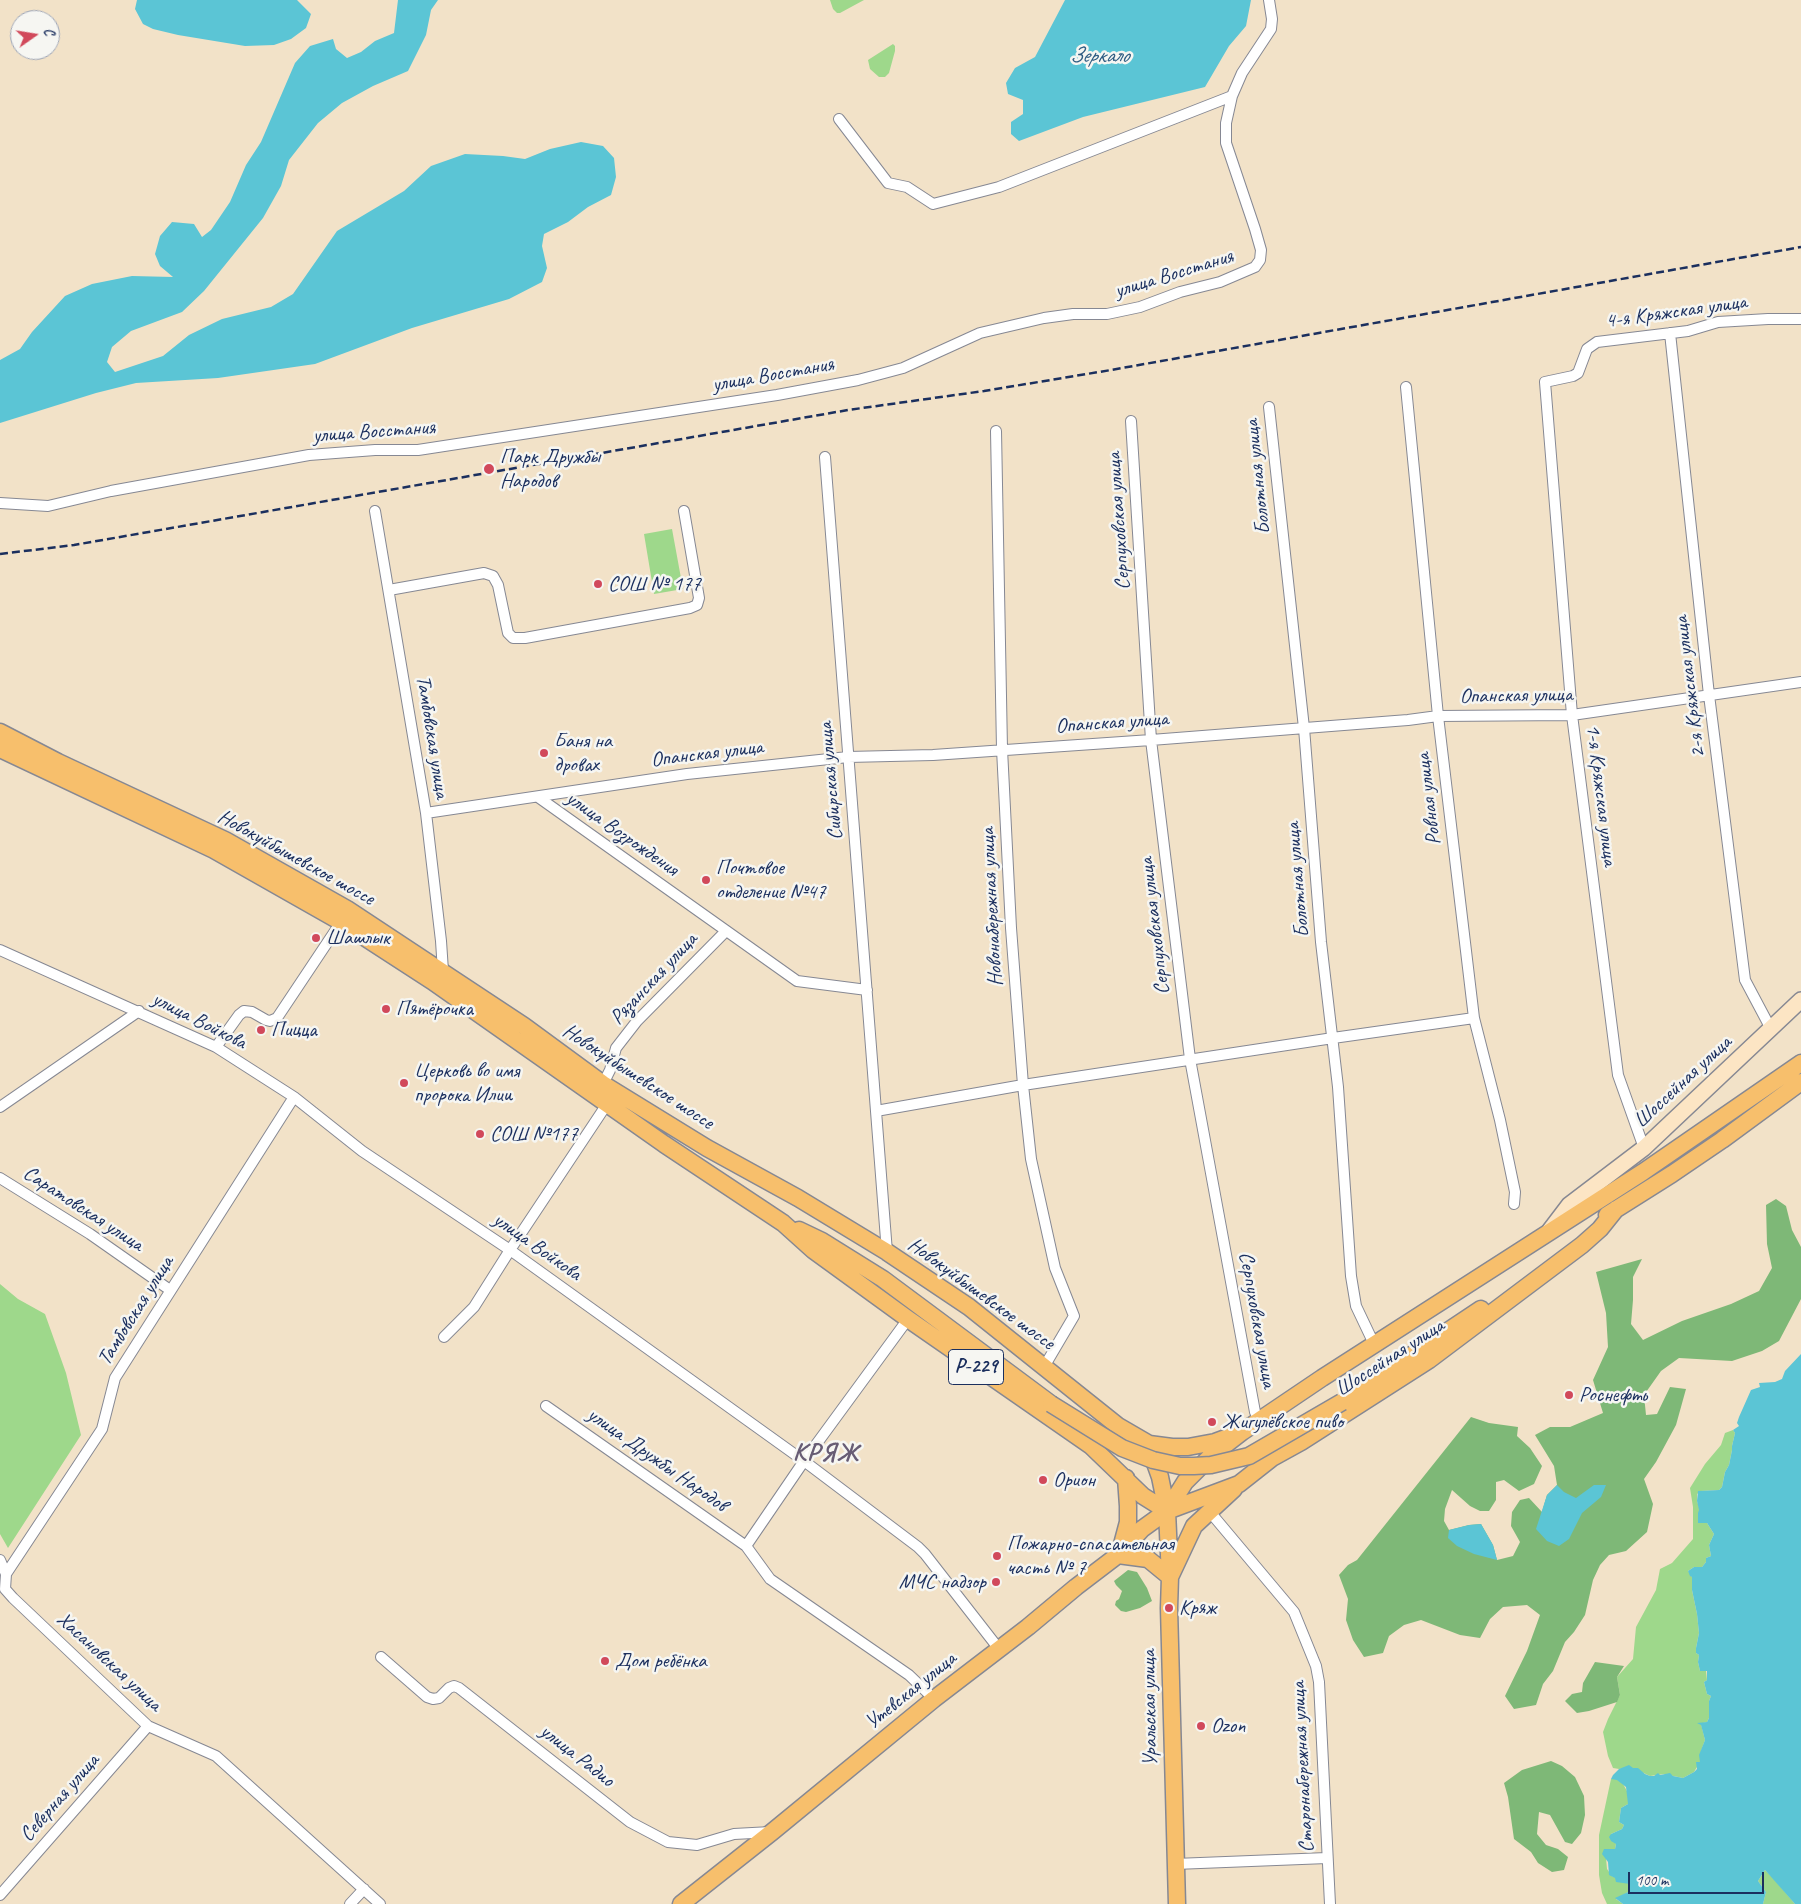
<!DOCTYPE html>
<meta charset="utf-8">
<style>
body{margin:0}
#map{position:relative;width:1801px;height:1904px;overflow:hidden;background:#f2e2c8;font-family:Caveat,sans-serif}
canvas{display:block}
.north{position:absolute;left:10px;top:10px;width:50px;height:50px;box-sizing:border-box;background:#f6f6f2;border:1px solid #9ea6b7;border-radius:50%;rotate:77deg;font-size:14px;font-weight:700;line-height:20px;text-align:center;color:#1b2f5e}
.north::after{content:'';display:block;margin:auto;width:18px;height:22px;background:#d1495b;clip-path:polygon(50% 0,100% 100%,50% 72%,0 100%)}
.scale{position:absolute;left:1628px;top:1872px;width:136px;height:22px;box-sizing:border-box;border:2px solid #1b2f5e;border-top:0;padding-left:6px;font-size:15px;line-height:18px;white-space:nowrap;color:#1b2f5e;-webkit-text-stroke:4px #f6f6f2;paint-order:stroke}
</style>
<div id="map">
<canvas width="1801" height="1904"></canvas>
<div class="north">С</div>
<div class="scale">100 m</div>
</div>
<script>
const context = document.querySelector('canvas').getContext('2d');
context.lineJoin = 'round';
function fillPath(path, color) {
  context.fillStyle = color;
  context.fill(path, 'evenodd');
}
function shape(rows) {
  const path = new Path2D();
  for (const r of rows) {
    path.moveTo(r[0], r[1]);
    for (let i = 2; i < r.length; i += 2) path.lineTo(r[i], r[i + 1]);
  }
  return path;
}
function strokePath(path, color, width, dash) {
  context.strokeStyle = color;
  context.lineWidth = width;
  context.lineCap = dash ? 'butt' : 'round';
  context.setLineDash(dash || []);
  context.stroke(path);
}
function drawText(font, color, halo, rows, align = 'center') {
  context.font = font + ' Caveat,sans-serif';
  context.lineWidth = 5;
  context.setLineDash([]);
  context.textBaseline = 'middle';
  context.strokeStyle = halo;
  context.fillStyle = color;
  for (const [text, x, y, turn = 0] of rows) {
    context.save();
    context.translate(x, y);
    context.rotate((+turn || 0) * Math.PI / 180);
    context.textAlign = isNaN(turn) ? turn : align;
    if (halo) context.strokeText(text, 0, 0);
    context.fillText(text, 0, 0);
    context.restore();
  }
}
fillPath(shape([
 [830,0,864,0,840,13,837,13,833,9],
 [893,44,895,46,895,51,889,73,885,77,879,77,870,69,868,60],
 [672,529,683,589,654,594,644,534],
 [0,1284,18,1299,45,1314,66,1373,81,1435,8,1548,0,1534],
 [1733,1430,1735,1433,1732,1446,1732,1450,1729,1465,1725,1472,1722,1487,1719,1490,1701,1491,1697,1494,1697,1501,1704,1522,1707,1523,1714,1534,1709,1545,1711,1556,1706,1558,1706,1562,1702,1567,1694,1567,1688,1571,1692,1577,1692,1590,1697,1614,1699,1633,1696,1648,1696,1653,1699,1655,1698,1662,1700,1671,1706,1671,1707,1680,1704,1682,1707,1694,1711,1696,1709,1701,1709,1718,1707,1722,1699,1724,1701,1724,1705,1740,1701,1751,1700,1762,1694,1772,1683,1778,1664,1774,1650,1776,1633,1768,1619,1769,1613,1768,1608,1756,1603,1732,1608,1719,1620,1695,1617,1677,1633,1659,1636,1627,1656,1590,1660,1569,1672,1563,1693,1539,1693,1507,1690,1488,1705,1464,1721,1445,1725,1433],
 [1611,1779,1617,1779,1622,1782,1628,1793,1628,1804,1621,1808,1619,1822,1624,1825,1622,1829,1611,1834,1616,1844,1615,1849,1606,1850,1606,1858,1607,1869,1612,1876,1630,1884,1628,1892,1616,1899,1623,1904,1607,1904,1602,1893,1599,1875,1599,1835],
 [1765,1870,1774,1879,1795,1904,1763,1904,1766,1892,1758,1881]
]), '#9ed88b');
fillPath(shape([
 [1776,1199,1786,1206,1792,1230,1801,1247,1801,1299,1779,1341,1762,1351,1732,1361,1679,1358,1661,1371,1644,1395,1646,1415,1657,1414,1670,1387,1686,1389,1676,1425,1656,1462,1644,1479,1653,1504,1647,1532,1626,1551,1609,1555,1600,1565,1593,1580,1585,1615,1574,1632,1565,1642,1553,1671,1543,1684,1536,1705,1514,1709,1505,1696,1527,1651,1540,1615,1527,1605,1503,1607,1490,1619,1480,1638,1460,1635,1421,1620,1404,1625,1389,1636,1383,1653,1364,1657,1353,1640,1346,1620,1348,1599,1339,1575,1348,1565,1357,1560,1471,1417,1489,1423,1518,1427,1517,1436,1530,1448,1542,1466,1534,1484,1519,1491,1504,1480,1496,1482,1496,1500,1489,1511,1480,1511,1470,1506,1452,1490,1445,1509,1444,1521,1449,1530,1469,1525,1481,1524,1493,1545,1497,1560,1513,1556,1520,1542,1511,1526,1512,1512,1520,1500,1529,1498,1542,1512,1547,1495,1557,1485,1554,1466,1535,1435,1550,1427,1570,1427,1603,1413,1593,1380,1608,1347,1606,1313,1596,1272,1642,1259,1633,1277,1633,1300,1631,1324,1643,1340,1682,1321,1731,1304,1759,1291,1772,1268,1767,1244,1766,1205],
 [1128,1570,1137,1572,1147,1588,1152,1601,1140,1608,1126,1612,1121,1611,1115,1605,1116,1601,1119,1599,1122,1591,1116,1585,1114,1581],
 [1595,1662,1624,1666,1617,1677,1620,1695,1617,1702,1589,1711,1577,1713,1565,1701,1572,1694,1582,1692,1583,1683],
 [1551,1761,1562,1766,1575,1777,1584,1796,1585,1815,1581,1833,1572,1844,1565,1842,1550,1815,1539,1812,1537,1834,1546,1845,1558,1849,1568,1857,1564,1870,1552,1872,1538,1863,1531,1852,1514,1839,1508,1797,1504,1783,1522,1770]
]), '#7eb877');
fillPath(shape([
 [137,0,297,0,311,14,306,28,291,39,274,45,245,46,178,35,153,29,143,24,135,9],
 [398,0,438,0,431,10,426,35,408,71,373,86,342,103,318,123,289,160,281,186,263,218,204,291,182,312,131,331,112,347,107,362,115,372,163,356,189,335,222,319,271,307,293,294,337,231,404,191,431,166,465,154,503,156,525,159,550,149,581,142,603,146,614,158,616,177,611,195,588,207,568,222,544,234,542,246,547,268,542,282,509,299,412,328,315,364,218,378,136,383,96,393,0,423,0,360,20,349,32,332,65,296,92,284,132,276,173,277,160,266,155,254,160,236,172,222,194,224,202,237,211,230,230,202,246,165,261,142,295,63,310,46,333,39,336,49,347,58,361,52,375,41,394,33],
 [1065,0,1251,0,1246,26,1229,46,1205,87,1083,117,1019,141,1011,134,1011,122,1023,114,1023,100,1008,94,1006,83,1015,68,1035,57],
 [1801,1354,1801,1904,1795,1904,1765,1870,1758,1881,1766,1892,1763,1904,1623,1904,1615,1898,1628,1892,1630,1884,1616,1882,1615,1878,1609,1875,1608,1862,1602,1854,1604,1849,1615,1849,1616,1844,1611,1841,1609,1837,1611,1834,1622,1829,1624,1825,1619,1822,1621,1808,1628,1804,1626,1787,1617,1780,1611,1779,1613,1775,1619,1769,1629,1765,1633,1768,1638,1768,1645,1774,1650,1776,1654,1776,1658,1773,1660,1775,1670,1773,1673,1776,1683,1778,1694,1772,1697,1769,1696,1762,1700,1762,1699,1755,1705,1740,1701,1725,1697,1723,1707,1722,1709,1718,1709,1701,1711,1696,1707,1694,1704,1682,1707,1680,1707,1671,1700,1671,1698,1662,1699,1655,1696,1653,1696,1648,1699,1633,1697,1614,1692,1590,1692,1577,1690,1576,1688,1571,1694,1567,1702,1567,1706,1562,1706,1558,1711,1556,1709,1545,1714,1534,1707,1523,1698,1523,1698,1513,1699,1510,1697,1501,1698,1491,1719,1490,1722,1487,1725,1472,1729,1465,1732,1450,1732,1446,1735,1433,1733,1430,1739,1426,1737,1423,1739,1417,1751,1390,1760,1387,1759,1383,1775,1382,1782,1379,1785,1371],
 [1557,1485,1564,1492,1576,1498,1594,1485,1606,1485,1601,1497,1582,1513,1569,1539,1559,1546,1547,1541,1536,1529,1547,1495],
 [1481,1524,1493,1545,1497,1560,1474,1554,1457,1546,1448,1538,1449,1530,1469,1525]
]), '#5bc5d5');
const minor = shape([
 [839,119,888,183,907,187,933,204,999,187,1232,96],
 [1670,333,1709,695,1745,980,1771,1029],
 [1406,387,1438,716,1474,1018,1500,1120,1515,1192,1514,1204],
 [1269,407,1304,728,1321,942,1338,1087,1351,1276,1356,1306,1375,1346],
 [1131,421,1151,740,1190,1059,1255,1412,1259,1420],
 [996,431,1002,749,1011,928,1023,1085,1031,1159,1055,1268,1074,1316,1044,1367],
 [825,457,887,1252],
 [0,503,48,506,111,491,309,455,375,450,418,450,777,395,858,380,903,368,980,333,1044,318,1073,314,1107,314,1140,307,1180,292,1220,282,1255,267,1260,260,1261,250,1255,229,1226,143,1226,123,1232,96,1242,73,1271,29,1272,19,1269,0],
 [375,511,426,813,441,941,443,971],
 [389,590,484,573,493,576,498,585,508,633,513,638,525,638,690,608,697,605,699,598,684,511],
 [538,797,797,981,867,990],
 [426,813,687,774,848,757,933,755,1151,740,1408,720,1438,716,1572,715,1801,682],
 [0,950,216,1047,294,1097,362,1151,510,1250,804,1461,918,1547,925,1554,999,1649],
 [216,1047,239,1015,244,1011,252,1012,266,1020,270,1021,277,1018,341,922],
 [603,1084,610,1070,616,1048,637,1021,726,931],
 [0,1107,139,1011],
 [876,1111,1023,1085,1333,1038,1474,1018],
 [1644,1148,1618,1075,1572,715,1545,382,1573,376,1578,373,1587,349,1597,342,1688,331,1718,322,1768,319,1801,319],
 [0,1178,90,1234,170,1290],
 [908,1319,804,1461,746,1546,770,1579,909,1675,934,1699],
 [444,1337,474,1307,510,1250,607,1104],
 [546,1406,746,1546],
 [1210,1512,1294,1612,1316,1666,1319,1682,1330,1904],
 [0,1560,6,1574,5,1589,13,1598,148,1726,216,1756,380,1904],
 [6,1574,102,1429,115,1378,294,1097],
 [381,1657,427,1697,433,1699,439,1698,449,1688,454,1686,459,1688,630,1822,668,1842,697,1845,734,1834,771,1832],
 [1175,1864,1327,1858],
 [0,1895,148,1726],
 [350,1904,364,1889]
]);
const secondary = shape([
 [1550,1230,1569,1205,1644,1148,1801,1000]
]);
const primary = shape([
 [0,732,58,762,225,840,347,909,524,1026,603,1084,707,1148,798,1198,887,1252,969,1307,1118,1426,1149,1444,1172,1447,1188,1447,1215,1442,1242,1432],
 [0,749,214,850,341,922,432,981,664,1144,783,1223,813,1250,908,1319,1091,1446,1143,1496,1167,1511],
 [1607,1215,1672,1174,1722,1140,1801,1082],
 [799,1230,822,1241,883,1279,1051,1404],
 [1352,1395,1481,1309],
 [1150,1449,1160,1477,1167,1511,1170,1577,1169,1608,1177,1904],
 [1167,1511,1185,1482,1211,1456,1242,1432,1322,1378,1643,1172,1801,1063],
 [1120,1552,1128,1522,1128,1506,1126,1478],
 [1118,1555,1148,1559,1170,1577],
 [1171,1575,1194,1526,1234,1489],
 [681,1904,772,1832,934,1699,1028,1627,1076,1587,1118,1555,1142,1529,1167,1511,1239,1484,1272,1458,1301,1442,1429,1360,1582,1245,1600,1229,1616,1209]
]);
strokePath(minor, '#868893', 12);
strokePath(secondary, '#868893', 18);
strokePath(primary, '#868893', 19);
strokePath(minor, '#fff', 10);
strokePath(secondary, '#fce5c4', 15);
strokePath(primary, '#f7bf6c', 16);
strokePath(shape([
 [0,554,74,545,848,410,984,391,1111,370,1801,247]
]), '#1b2f5e', 2.5, [8, 4]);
const primaryBridge = shape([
 [1051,1404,1122,1448,1153,1460,1180,1466,1194,1466,1211,1465,1249,1456,1342,1402]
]);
strokePath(primaryBridge, '#868893', 19, []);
strokePath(primaryBridge, '#f7bf6c', 16);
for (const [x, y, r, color] of [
 [489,469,6,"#d1495b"],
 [598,584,5,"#d1495b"],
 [544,753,5,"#d1495b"],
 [706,880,5,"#d1495b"],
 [316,938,5,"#d1495b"],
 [386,1009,5,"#d1495b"],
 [261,1030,5,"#d1495b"],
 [404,1083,5,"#d1495b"],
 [480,1134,5,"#d1495b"],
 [1569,1395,5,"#d1495b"],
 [1212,1422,5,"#d1495b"],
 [1043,1480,5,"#d1495b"],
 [997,1556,5,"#d1495b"],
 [996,1582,5,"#d1495b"],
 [1169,1608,5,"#d1495b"],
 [605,1661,5,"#d1495b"],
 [1201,1726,5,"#d1495b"]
]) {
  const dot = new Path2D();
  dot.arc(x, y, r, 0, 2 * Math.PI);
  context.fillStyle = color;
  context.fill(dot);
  strokePath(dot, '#f6f6f2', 2);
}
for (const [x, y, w] of [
 [976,1367,55]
]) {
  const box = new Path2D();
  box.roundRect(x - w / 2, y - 17.5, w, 35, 4);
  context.fillStyle = '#f6f6f2';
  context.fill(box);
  strokePath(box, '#1b2f5e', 1);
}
drawText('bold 20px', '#1b2f5e', null, [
 ["Р-229",976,1367]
]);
drawText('21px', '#1b2f5e', '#f6f6f2', [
 ["улица Восстания",1174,274,-17],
 ["4-я Кряжская улица",1676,312,-8],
 ["улица Восстания",773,375,-10],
 ["улица Восстания",374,432,-4],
 ["Болотная улица",1258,477,-96],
 ["Серпуховская улица",1119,521,-94],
 ["2-я Кряжская улица",1690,687,-97],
 ["Опанская улица",1516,696,-1],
 ["Опанская улица",1112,723,-4],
 ["Тамбовская улица",432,737,81],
 ["Опанская улица",707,754,-7],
 ["Сибирская улица",831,781,-95],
 ["1-я Кряжская улица",1601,795,83],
 ["Ровная улица",1429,799,-97],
 ["улица Возрождения",622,834,35],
 ["Новокуйбышевское шоссе",296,858,29],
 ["Болотная улица",1298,880,-95],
 ["Новонабережная улица",992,907,-93],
 ["Серпуховская улица",1155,926,-97],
 ["Рязанская улица",654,979,-47],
 ["улица Войкова",199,1021,27],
 ["Новокуйбышевское шоссе",638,1077,33],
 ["Шоссейная улица",1683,1082,-43],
 ["Саратовская улица",83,1209,33],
 ["улица Войкова",537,1247,35],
 ["Новокуйбышевское шоссе",981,1294,36],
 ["Тамбовская улица",136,1311,-58],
 ["Серпуховская улица",1257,1320,80],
 ["Шоссейная улица",1390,1358,-33],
 ["улица Дружбы Народов",657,1460,35],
 ["Хасановская улица",109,1662,43],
 ["Утевская улица",911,1691,-39],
 ["Уральская улица",1150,1708,-91],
 ["улица Радио",577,1756,38],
 ["Старонабережная улица",1303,1767,-93],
 ["Северная улица",60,1798,-49]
]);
drawText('21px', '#1b2f5e', '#f6f6f2', [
 ["Парк Дружбы",500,457],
 ["Народов",500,481],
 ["СОШ № 177",608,584],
 ["Баня на",554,741],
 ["дровах",554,765],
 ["Почтовое",716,868],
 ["отделение №47",716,892],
 ["Шашлык",326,938],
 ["Пятёрочка",396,1009],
 ["Пицца",271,1030],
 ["Церковь во имя",414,1071],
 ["пророка Илии",414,1095],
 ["СОШ №177",490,1134],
 ["Роснефть",1579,1395],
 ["Жигулёвское пиво",1222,1422],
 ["Орион",1053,1480],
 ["Пожарно-спасательная",1007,1544],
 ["часть № 7",1007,1568],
 ["МЧС надзор",986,1582,"right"],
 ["Кряж",1179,1608],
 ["Дом ребёнка",615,1661],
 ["Ozon",1211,1726]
], 'left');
drawText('italic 22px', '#2e5c82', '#f6f6f2', [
 ["Зеркало",1099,56]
]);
context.letterSpacing = '1px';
drawText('bold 26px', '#675c74', '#f6f6f2', [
 ["КРЯЖ",826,1453]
]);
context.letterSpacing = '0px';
</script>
